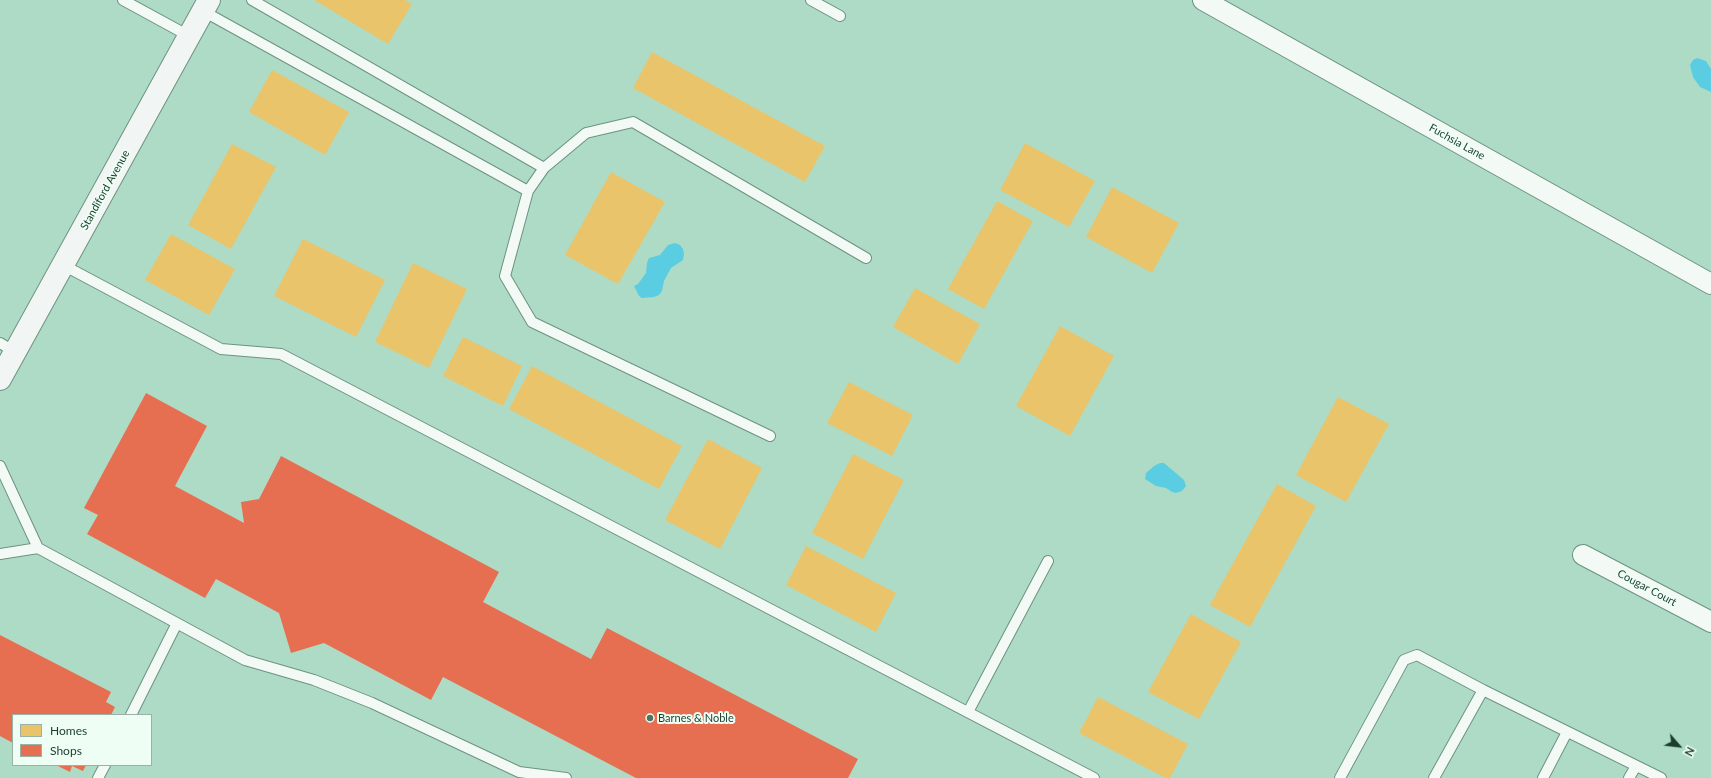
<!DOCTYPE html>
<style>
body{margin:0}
#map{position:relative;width:1711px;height:778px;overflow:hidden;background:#aedbc5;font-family:Lato,sans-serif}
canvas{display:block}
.legend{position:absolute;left:12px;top:714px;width:140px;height:52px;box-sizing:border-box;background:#effef5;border:1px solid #9ab1a5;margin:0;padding:5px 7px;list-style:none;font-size:12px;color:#1b3d2d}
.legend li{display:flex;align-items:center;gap:8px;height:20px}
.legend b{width:20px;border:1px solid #9ab1a5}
.north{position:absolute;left:1659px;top:726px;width:40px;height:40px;-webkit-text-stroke:3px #effef5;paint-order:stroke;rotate:118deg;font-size:11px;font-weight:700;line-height:16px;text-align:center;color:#1b3d2d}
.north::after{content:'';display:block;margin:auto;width:14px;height:18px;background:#1b3d2d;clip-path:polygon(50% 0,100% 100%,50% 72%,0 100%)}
</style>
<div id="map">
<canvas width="1711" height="778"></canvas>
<ul class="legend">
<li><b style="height:11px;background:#e9c46a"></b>Homes</li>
<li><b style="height:11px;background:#e76f51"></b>Shops</li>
</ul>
<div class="north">N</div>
</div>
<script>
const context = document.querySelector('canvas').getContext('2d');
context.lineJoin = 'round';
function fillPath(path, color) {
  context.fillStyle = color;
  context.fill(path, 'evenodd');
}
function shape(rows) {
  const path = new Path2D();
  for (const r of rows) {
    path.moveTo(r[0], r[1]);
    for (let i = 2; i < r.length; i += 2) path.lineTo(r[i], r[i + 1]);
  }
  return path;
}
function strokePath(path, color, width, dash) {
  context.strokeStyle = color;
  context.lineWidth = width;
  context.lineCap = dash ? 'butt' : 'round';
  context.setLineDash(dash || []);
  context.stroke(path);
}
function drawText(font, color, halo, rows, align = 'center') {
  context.font = font + ' Lato,sans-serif';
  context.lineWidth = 4;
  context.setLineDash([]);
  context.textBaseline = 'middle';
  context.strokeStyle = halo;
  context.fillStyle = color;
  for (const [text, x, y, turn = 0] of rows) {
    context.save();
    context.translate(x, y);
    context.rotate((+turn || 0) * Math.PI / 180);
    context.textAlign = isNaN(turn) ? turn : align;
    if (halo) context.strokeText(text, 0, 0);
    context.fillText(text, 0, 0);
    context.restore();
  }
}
fillPath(shape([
 [1697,58,1706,61,1711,69,1711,92,1700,87,1693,77,1690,65,1693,60],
 [675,243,680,245,683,249,684,254,683,260,671,268,664,281,662,291,659,295,654,297,642,298,639,296,634,286,638,284,646,273,647,263,649,258,660,255,668,245],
 [1160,463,1164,463,1184,480,1186,486,1182,491,1176,493,1172,492,1166,488,1156,486,1145,479,1146,473,1154,466]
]), '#5acde2');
fillPath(shape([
 [314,0,405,0,412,4,388,44],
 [652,52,825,146,805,182,633,88],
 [272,70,349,112,325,155,249,112],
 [1025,143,1095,181,1069,227,1000,190],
 [232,144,276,167,231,249,188,225],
 [611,172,665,202,618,284,565,255],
 [1112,187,1179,223,1152,273,1086,237],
 [997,201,1033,221,984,309,948,289],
 [171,234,235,269,209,315,145,280],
 [303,239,385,280,356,337,274,296],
 [413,263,467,289,429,368,375,342],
 [915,288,980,324,958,364,893,327],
 [1060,326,1114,356,1070,436,1016,406],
 [463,337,522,366,503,406,443,376],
 [532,366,682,446,659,489,509,409],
 [849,382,913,415,892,456,827,423],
 [1338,397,1389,424,1346,502,1296,475],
 [708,439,762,468,720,549,665,520],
 [853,454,904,480,863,559,812,533],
 [1277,484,1316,506,1250,627,1210,605],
 [806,546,896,593,876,632,786,585],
 [1191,614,1241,642,1199,719,1148,692],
 [1098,697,1188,744,1170,778,1166,778,1079,733]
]), '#e9c46a');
fillPath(shape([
 [146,393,207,426,175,486,244,523,241,502,259,499,281,456,499,572,483,602,591,659,607,628,858,759,848,778,636,778,443,677,431,700,324,643,291,653,279,613,216,579,205,598,87,534,98,515,84,508],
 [0,635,111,692,106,702,115,707,111,715,13,715,13,743,0,736],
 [56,765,86,765,83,771,72,766,70,772]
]), '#e76f51');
const service = shape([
 [123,0,189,36],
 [252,0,544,168],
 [811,0,840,16],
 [203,11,528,191],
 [63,265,221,349,281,354,1094,778],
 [0,343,15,352],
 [770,436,532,322,505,276,528,191,544,168,586,133,633,122,866,258],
 [0,466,38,548,245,660,314,680,372,703,519,772,566,778],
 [0,554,38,548],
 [968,712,1048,561],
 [131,715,177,623],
 [98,778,105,765],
 [1340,778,1404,660,1417,655,1483,690],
 [1434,778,1483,690,1661,778],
 [1543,778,1567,732],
 [1629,778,1636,766]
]);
const minor = shape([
 [1203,0,1711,284],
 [1583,555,1711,622]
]);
const secondary = shape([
 [0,379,209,0]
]);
strokePath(service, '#6d9281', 12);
strokePath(minor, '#6d9281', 22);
strokePath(secondary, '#6d9281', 24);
strokePath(service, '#f3faf6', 10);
strokePath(minor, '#f3faf6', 20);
strokePath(secondary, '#f1f5f4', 22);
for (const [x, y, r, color] of [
 [650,718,4,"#4e7462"]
]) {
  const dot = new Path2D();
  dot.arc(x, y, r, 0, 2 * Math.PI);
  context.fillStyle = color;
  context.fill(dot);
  strokePath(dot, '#effef5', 1.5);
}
drawText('11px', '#1b3d2d', '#effef5', [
 ["Fuchsia Lane",1457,142,29],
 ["Standiford Avenue",105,190,-61],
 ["Cougar Court",1647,588,28]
]);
drawText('11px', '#1b3d2d', '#effef5', [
 ["Barnes & Noble",658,718]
], 'left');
</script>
